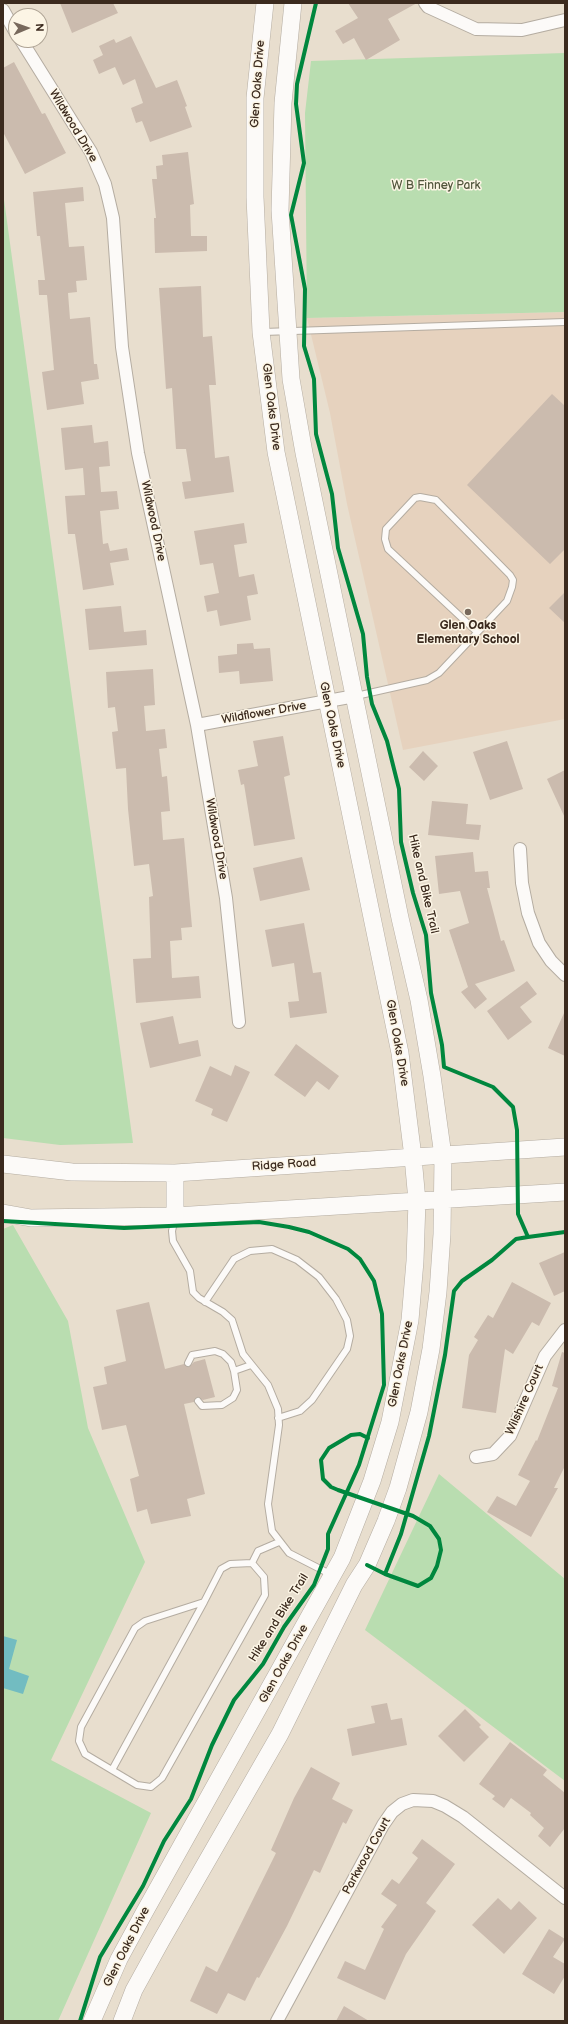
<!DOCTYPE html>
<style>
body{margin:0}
#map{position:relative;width:568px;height:2024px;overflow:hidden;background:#e8dece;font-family:"Balsamiq Sans",sans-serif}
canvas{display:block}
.frame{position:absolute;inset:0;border:4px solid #3b2a1e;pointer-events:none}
.north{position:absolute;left:8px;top:8px;width:40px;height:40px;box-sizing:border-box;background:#fcf5e5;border:1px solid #afa495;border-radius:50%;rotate:88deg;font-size:11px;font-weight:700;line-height:16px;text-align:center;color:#3b2a1e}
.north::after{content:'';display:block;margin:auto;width:14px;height:18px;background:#78695c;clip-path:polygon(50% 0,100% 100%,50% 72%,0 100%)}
</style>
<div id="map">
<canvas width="568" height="2024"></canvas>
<div class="frame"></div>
<div class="north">N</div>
</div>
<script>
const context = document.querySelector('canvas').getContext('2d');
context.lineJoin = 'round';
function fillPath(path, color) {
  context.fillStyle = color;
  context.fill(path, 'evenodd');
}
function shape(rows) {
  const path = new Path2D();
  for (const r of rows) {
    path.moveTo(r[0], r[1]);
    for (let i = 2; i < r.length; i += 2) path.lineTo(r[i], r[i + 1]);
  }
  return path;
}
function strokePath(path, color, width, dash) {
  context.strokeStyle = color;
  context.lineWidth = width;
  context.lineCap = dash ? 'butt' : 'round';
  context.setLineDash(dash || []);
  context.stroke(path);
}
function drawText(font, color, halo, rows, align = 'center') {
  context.font = font + ' "Balsamiq Sans",sans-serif';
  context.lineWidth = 3;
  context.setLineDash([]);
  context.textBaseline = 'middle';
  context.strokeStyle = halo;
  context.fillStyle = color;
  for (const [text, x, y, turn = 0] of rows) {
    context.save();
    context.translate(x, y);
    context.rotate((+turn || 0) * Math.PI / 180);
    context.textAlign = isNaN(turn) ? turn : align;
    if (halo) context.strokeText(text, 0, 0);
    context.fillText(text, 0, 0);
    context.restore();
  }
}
fillPath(shape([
 [565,312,565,719,403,750,347,504,330,413,307,318]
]), '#e6d2be');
fillPath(shape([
 [565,53,565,312,307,318,305,113,311,61],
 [3,192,133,1143,60,1145,3,1138],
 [13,1225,68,1321,88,1428,145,1562,51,1760,151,1813,58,2021,3,2021,3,1229],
 [439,1474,565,1579,565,1781,365,1630]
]), '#b9ddb0');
fillPath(shape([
 [3,1636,17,1640,9,1669,29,1676,23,1694,3,1688]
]), '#72bcc1');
fillPath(shape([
 [60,3,113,3,118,13,72,33],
 [348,3,417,3,388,19,400,40,366,60,354,38,343,44,335,31,358,18],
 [131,36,156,88,177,80,187,106,185,107,192,127,150,142,142,121,136,123,131,108,143,103,135,79,123,85,115,67,99,74,93,60,103,55,99,46,114,39,116,43],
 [14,62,42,114,45,113,66,153,25,174,3,132,3,68],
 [188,152,194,204,190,205,191,236,207,236,207,251,155,253,154,218,156,218,152,179,157,179,156,166,163,165,162,155],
 [83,187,84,201,65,203,69,247,84,246,87,280,76,281,77,292,68,293,70,319,90,317,94,364,97,364,99,379,81,382,84,404,47,410,42,372,54,370,47,295,39,295,38,280,45,280,40,236,37,236,33,192],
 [201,286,203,337,212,336,216,385,209,385,215,458,229,456,234,492,185,499,182,482,191,481,186,449,176,449,172,388,166,389,159,288],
 [552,394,565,406,565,549,550,564,467,485],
 [92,425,94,443,108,441,110,466,99,467,101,492,117,491,119,509,100,511,103,544,108,543,110,551,127,548,129,560,110,563,114,585,83,590,75,534,68,534,65,496,85,495,83,468,65,470,61,428],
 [244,523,247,543,234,545,239,577,254,574,258,594,247,596,251,620,220,626,217,610,207,612,204,596,219,593,213,563,200,565,194,531],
 [565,592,565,623,549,608],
 [121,606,124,632,146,630,147,645,89,650,85,609],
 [253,643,254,649,270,648,273,681,240,684,239,671,219,673,218,656,237,654,237,644],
 [153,669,155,705,144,706,146,731,165,729,167,748,159,749,162,777,167,776,170,811,161,812,163,840,184,838,192,927,181,928,182,940,170,941,172,978,199,976,201,998,136,1003,133,959,151,958,149,897,153,896,149,864,134,866,128,809,126,768,116,769,112,732,118,731,115,707,108,708,106,672],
 [283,736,290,775,284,777,295,839,254,846,244,784,241,785,238,770,258,766,253,741],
 [507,741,523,789,490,800,473,752],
 [423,751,438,766,424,781,409,767],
 [565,770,565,818,547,779],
 [432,801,468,804,466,824,481,825,479,840,428,835],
 [473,852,475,872,488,871,490,888,487,888,501,941,504,940,515,971,475,984,487,999,475,1009,461,992,468,987,449,930,469,923,460,891,439,894,435,856],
 [302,857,310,890,260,901,253,868],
 [304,923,313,973,321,972,327,1013,290,1018,288,1002,299,1001,294,963,272,967,265,930],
 [527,981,537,994,520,1007,532,1022,508,1040,487,1011],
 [565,1011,565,1056,548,1048],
 [173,1016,179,1044,198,1040,201,1056,150,1068,140,1023],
 [296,1044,339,1076,329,1090,317,1081,305,1097,274,1075],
 [235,1065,250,1072,227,1122,211,1115,213,1109,195,1101,210,1066,231,1076],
 [565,1252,565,1291,554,1296,539,1263],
 [512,1282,551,1303,539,1326,532,1322,513,1354,505,1349,496,1413,462,1408,469,1355,478,1340,474,1337,488,1315,493,1318],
 [149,1302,165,1369,184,1364,189,1367,194,1362,205,1359,215,1397,203,1400,197,1397,194,1402,184,1404,205,1494,187,1499,191,1516,151,1524,147,1509,137,1512,130,1479,139,1476,126,1425,102,1430,93,1387,107,1384,104,1367,126,1361,116,1310],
 [562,1352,565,1353,565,1466,554,1488,558,1488,531,1537,487,1512,497,1496,516,1506,530,1481,518,1475,536,1440,537,1441,558,1388,552,1386],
 [387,1703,391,1720,402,1718,407,1745,352,1756,347,1729,375,1723,371,1706],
 [465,1709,481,1725,479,1727,489,1737,464,1762,438,1736],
 [510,1742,547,1770,543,1775,565,1793,565,1828,550,1847,538,1836,544,1828,530,1815,531,1813,511,1798,504,1808,492,1799,495,1796,479,1784],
 [311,1767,340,1783,332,1799,353,1810,346,1824,343,1822,320,1873,314,1870,287,1926,259,1978,257,1977,245,2001,228,1993,217,2014,190,2001,206,1966,217,1972,276,1853,271,1850,294,1798],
 [422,1839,455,1864,426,1903,436,1911,406,1954,385,2000,337,1978,345,1961,365,1970,384,1929,381,1927,397,1905,381,1894,392,1879,399,1884,418,1858,412,1853],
 [498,1898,511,1910,519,1901,537,1918,504,1954,472,1925],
 [549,1929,565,1939,553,1957,565,1964,565,1976,554,1994,522,1974],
 [344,2006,369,2021,336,2021]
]), '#cbbbae');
const lane = shape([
 [263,332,565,322],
 [356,696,427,680,439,673,507,601,512,587,513,580,510,575,436,500,420,497,415,498,386,529,385,539,388,549,477,632],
 [175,1218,172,1231,173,1241,190,1271,193,1292,199,1298,223,1312,232,1320,243,1354,268,1385,278,1409,279,1425,268,1504,272,1531,289,1553,332,1575],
 [205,1302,234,1259,250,1251,272,1249,297,1260,319,1277,336,1299,347,1320,350,1336,347,1349,312,1400,300,1411,278,1418],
 [188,1363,192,1355,215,1351,223,1354,231,1362,234,1371,251,1365],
 [198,1401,202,1406,222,1405,233,1398,237,1390,234,1371],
 [252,1563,230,1564,221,1569,204,1602,145,1621,135,1628,81,1727,79,1741,85,1754,137,1785,151,1787,162,1778,265,1595,264,1577,252,1563,258,1551,279,1542],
 [112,1770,204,1602]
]);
const street = shape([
 [425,3,428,7,476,29,522,30,565,20],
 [3,10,16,33],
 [21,40,91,152,105,184,113,218,122,347,138,453,197,725,226,898,239,1022],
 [197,725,355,696],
 [520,849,522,883,528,913,539,943,551,961,565,975],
 [476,1457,493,1454,510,1436,545,1356,565,1330],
 [277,2021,383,1825,392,1812,402,1804,413,1800,433,1801,445,1806,463,1817,565,1898]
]);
const secondary = shape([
 [3,1164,72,1172,175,1173,565,1147],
 [175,1173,175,1216],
 [3,1213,31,1218,175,1216,565,1192],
 [92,2021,119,1959,144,1913,342,1558,372,1481,390,1422,410,1320,415,1261,417,1201,413,1157,400,1053,276,452,261,332,255,197,255,98,265,3],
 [122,2021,134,1990,161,1941,280,1734,354,1585,367,1565,386,1521,398,1488,419,1412,431,1349,438,1292,442,1234,443,1156,432,1076,419,1000,400,918,304,453,291,379,280,210,283,103,293,3]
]);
strokePath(lane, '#b4aca1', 8);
strokePath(street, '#b4aca1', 14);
strokePath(secondary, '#b4aca1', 18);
strokePath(lane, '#fcfaf8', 6);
strokePath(street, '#fcfaf8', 12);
strokePath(secondary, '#fcfaf8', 17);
strokePath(shape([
 [316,3,297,84,296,104,304,163,291,215,305,289,304,346,314,379,316,434,332,494,338,548,363,634,367,677,372,704,387,741,399,789,401,842,413,893,426,935,431,993,442,1045,444,1067,493,1087,513,1107,517,1130,518,1214,528,1237,565,1232],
 [3,1221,124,1228,259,1222,289,1227,309,1232,348,1249,360,1259,374,1281,382,1314,384,1385,359,1465,328,1534,328,1549,314,1585,284,1627,263,1664,234,1700,212,1745,191,1799,164,1841,143,1886,100,1957,80,2021],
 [367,1565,385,1574,418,1586,431,1578,437,1566,441,1550,439,1539,430,1526,413,1516,338,1490,331,1487,323,1479,321,1460,329,1448,351,1435,360,1434,368,1438],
 [385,1574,401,1534,429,1436,445,1355,454,1291,462,1281,492,1260,516,1239,528,1237]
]), '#00873e', 4);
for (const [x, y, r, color] of [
 [468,612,4,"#78695c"]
]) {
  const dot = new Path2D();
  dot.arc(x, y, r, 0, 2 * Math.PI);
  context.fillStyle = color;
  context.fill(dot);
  strokePath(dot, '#fcf5e5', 1.5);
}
drawText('12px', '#3b2a1e', '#fcf5e5', [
 ["Glen Oaks Drive",258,84,-86],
 ["Wildwood Drive",73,126,59],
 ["Glen Oaks Drive",271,407,83],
 ["Wildwood Drive",153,521,78],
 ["Wildflower Drive",264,713,-10],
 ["Glen Oaks Drive",332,725,78],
 ["Wildwood Drive",216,839,80],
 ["Hike and Bike Trail",423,884,77],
 ["Glen Oaks Drive",397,1043,80],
 ["Ridge Road",284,1165,-4],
 ["Glen Oaks Drive",401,1364,-79],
 ["Wilshire Court",525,1400,-66],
 ["Hike and Bike Trail",279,1618,-58],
 ["Glen Oaks Drive",284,1664,-61],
 ["Parkwood Court",367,1856,-61],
 ["Glen Oaks Drive",127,1947,-63]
]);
drawText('12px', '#51563c', '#fcf5e5', [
 ["W B Finney Park",436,186]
]);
drawText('bold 12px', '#3b2a1e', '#fcf5e5', [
 ["Glen Oaks",468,626],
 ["Elementary School",468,640]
]);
</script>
